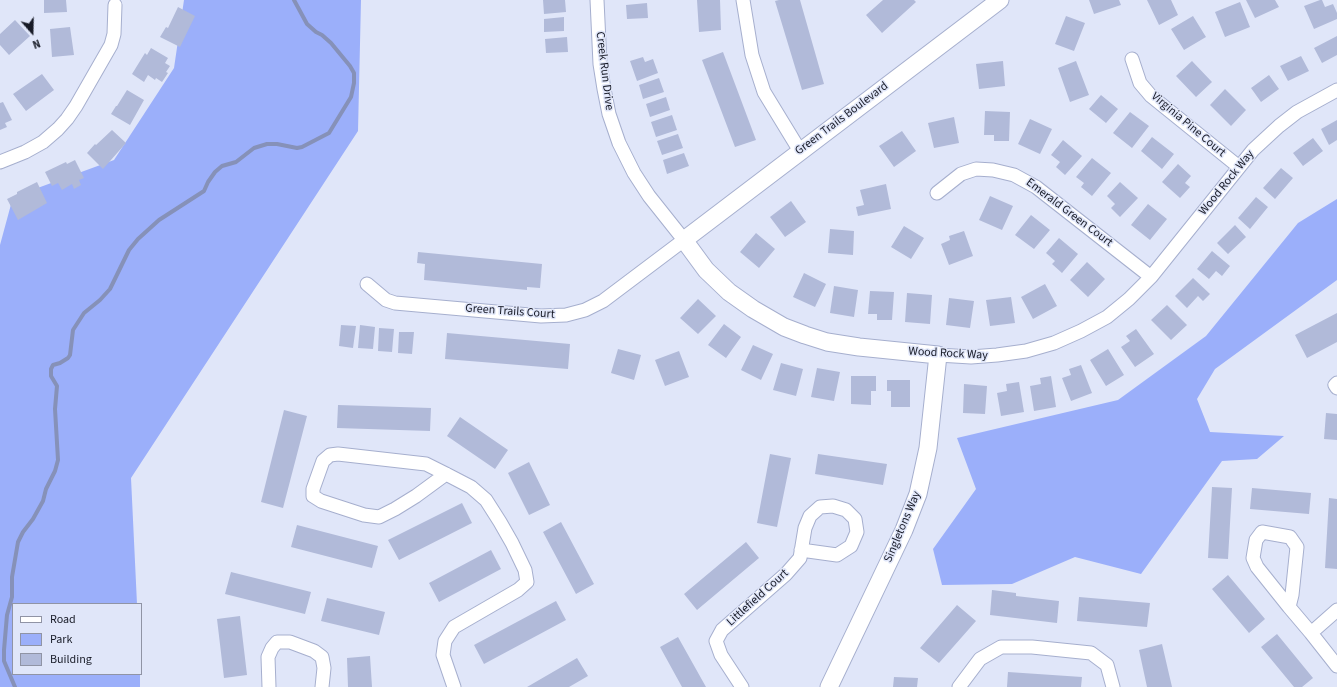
<!DOCTYPE html>
<style>
body{margin:0}
#map{position:relative;width:1337px;height:687px;overflow:hidden;background:#e0e6f9;font-family:"Source Sans 3",sans-serif}
canvas{display:block}
.legend{position:absolute;left:12px;top:603px;width:130px;height:72px;box-sizing:border-box;background:#e0e6f9;border:1px solid #9094a5;margin:0;padding:5px 7px;list-style:none;font-size:12px;color:#171a26}
.legend li{display:flex;align-items:center;gap:8px;height:20px}
.legend b{width:20px;border:1px solid #9094a5}
.north{position:absolute;left:12px;top:12px;width:40px;height:40px;-webkit-text-stroke:3px #e0e6f9;paint-order:stroke;rotate:160deg;font-size:11px;font-weight:700;line-height:16px;text-align:center;color:#171a26}
.north::after{content:'';display:block;margin:auto;width:14px;height:18px;background:#171a26;clip-path:polygon(50% 0,100% 100%,50% 72%,0 100%)}
</style>
<div id="map">
<canvas width="1337" height="687"></canvas>
<ul class="legend">
<li><b style="height:5px;background:#fff"></b>Road</li>
<li><b style="height:11px;background:#9baffa"></b>Park</li>
<li><b style="height:11px;background:#b1bad9"></b>Building</li>
</ul>
<div class="north">N</div>
</div>
<script>
const context = document.querySelector('canvas').getContext('2d');
context.lineJoin = 'round';
function fillPath(path, color) {
  context.fillStyle = color;
  context.fill(path, 'evenodd');
}
function shape(rows) {
  const path = new Path2D();
  for (const r of rows) {
    path.moveTo(r[0], r[1]);
    for (let i = 2; i < r.length; i += 2) path.lineTo(r[i], r[i + 1]);
  }
  return path;
}
function strokePath(path, color, width, dash) {
  context.strokeStyle = color;
  context.lineWidth = width;
  context.lineCap = dash ? 'butt' : 'round';
  context.setLineDash(dash || []);
  context.stroke(path);
}
function drawText(font, color, halo, rows, align = 'center') {
  context.font = font + ' "Source Sans 3",sans-serif';
  context.lineWidth = 3;
  context.setLineDash([]);
  context.textBaseline = 'middle';
  context.strokeStyle = halo;
  context.fillStyle = color;
  for (const [text, x, y, turn = 0] of rows) {
    context.save();
    context.translate(x, y);
    context.rotate((+turn || 0) * Math.PI / 180);
    context.textAlign = isNaN(turn) ? turn : align;
    if (halo) context.strokeText(text, 0, 0);
    context.fillText(text, 0, 0);
    context.restore();
  }
}
fillPath(shape([
 [184,0,361,0,358,131,131,478,137,604,13,604,13,674,140,674,140,687,0,687,0,245,13,197,114,160,174,68],
 [1337,199,1337,280,1215,369,1197,399,1210,432,1284,436,1257,459,1222,461,1141,574,1075,557,1012,584,942,585,933,549,976,489,957,438,1118,400,1206,336,1298,223]
]), '#9baffa');
strokePath(shape([
 [15,687,4,661,4,650,7,615,12,597,12,577,18,542,23,532,33,519,43,501,46,489,55,471,58,460,55,409,57,386,51,376,51,369,53,365,60,363,68,358,70,355,73,330,84,313,100,300,110,289,129,250,138,239,159,220,204,191,208,182,215,172,222,166,236,162,254,148,267,144,277,144,297,148,302,147,329,133,351,97,354,83,354,73,350,66,331,43,322,35,316,32,307,24,294,0]
]), '#8691b8', 4);
fillPath(shape([
 [44,0,66,0,67,12,44,13],
 [543,0,565,0,566,12,544,14],
 [697,0,720,0,721,30,699,32],
 [779,0,800,0,824,84,802,90,775,1],
 [883,0,914,0,916,2,882,33,866,15],
 [1089,0,1119,0,1121,5,1094,14],
 [1147,0,1171,0,1178,15,1159,25],
 [1246,0,1275,0,1279,7,1255,18],
 [1320,0,1322,0,1325,7,1333,4,1337,13,1337,19,1314,29,1304,6],
 [1240,2,1250,27,1225,37,1215,12],
 [647,3,648,18,627,19,626,5],
 [178,7,195,16,180,47,160,37,166,27,168,28],
 [1066,16,1085,23,1074,51,1055,44],
 [1193,16,1206,37,1184,50,1171,29],
 [564,17,564,31,544,32,544,19],
 [15,20,30,36,9,55,0,45,0,34],
 [70,27,74,55,52,57,50,29],
 [1337,36,1337,55,1322,63,1314,48],
 [567,37,568,52,546,53,545,39],
 [151,48,168,58,165,63,170,66,166,72,168,73,162,82,156,78,155,80,148,75,144,82,132,74,145,53,147,55],
 [723,52,756,140,735,147,702,60],
 [1301,56,1309,71,1288,81,1280,66],
 [643,57,645,62,653,59,658,73,637,81,630,61],
 [1003,61,1005,86,979,89,976,64],
 [1076,61,1089,95,1070,102,1058,68],
 [1192,61,1212,82,1196,97,1176,76],
 [42,74,54,90,26,111,13,94],
 [1269,75,1279,89,1261,102,1251,88],
 [659,78,664,92,643,99,639,85],
 [1225,89,1246,110,1231,126,1210,105],
 [127,90,144,100,130,125,111,114,116,106,117,106],
 [1101,95,1118,109,1106,123,1089,109],
 [666,97,670,110,650,117,646,104],
 [3,102,12,120,5,123,7,127,0,130,0,103],
 [985,111,1010,112,1009,141,994,141,994,135,984,135],
 [1130,112,1149,126,1132,148,1113,133],
 [672,115,677,130,656,137,651,122],
 [954,117,959,143,934,148,928,123],
 [1030,119,1052,129,1040,154,1018,144],
 [1337,120,1337,140,1329,145,1321,129],
 [112,130,126,143,103,169,87,153,95,144,96,145],
 [902,131,916,151,894,167,879,146],
 [678,134,683,148,662,155,657,141],
 [1152,137,1174,154,1162,169,1141,151],
 [1313,138,1323,151,1303,166,1293,153],
 [1063,140,1082,156,1065,175,1056,167,1060,162,1051,155],
 [684,153,689,166,667,174,663,160],
 [1092,158,1111,173,1092,196,1081,187,1084,183,1076,177],
 [75,160,84,178,79,180,81,185,74,189,72,184,62,190,58,183,52,186,45,172,66,162,67,164],
 [1178,164,1191,176,1185,183,1190,187,1180,198,1162,182],
 [1281,168,1293,178,1275,199,1263,188],
 [37,182,47,203,18,220,7,199,17,194,17,192],
 [1120,182,1138,198,1120,217,1111,208,1115,204,1107,196],
 [886,184,891,209,858,216,856,207,864,205,860,190],
 [990,196,1013,206,1002,230,979,220],
 [1256,197,1268,207,1250,229,1238,218],
 [791,201,806,222,785,237,770,217],
 [1148,204,1167,219,1150,240,1131,225],
 [1031,215,1050,230,1034,249,1015,235],
 [1235,225,1246,237,1228,254,1217,243],
 [904,226,924,238,911,259,891,247],
 [830,229,854,231,853,255,828,253],
 [964,231,973,256,949,265,941,244,950,240,949,236],
 [756,233,775,249,759,268,740,252],
 [1059,238,1078,254,1062,273,1052,264,1055,261,1046,253],
 [1212,251,1230,266,1222,276,1216,271,1209,279,1197,269],
 [418,252,542,264,540,288,527,287,527,290,424,280,425,264,417,263],
 [1087,262,1105,279,1088,297,1070,280],
 [804,273,826,284,815,307,793,297],
 [1193,278,1210,294,1203,301,1198,296,1187,308,1175,296],
 [1045,284,1057,306,1033,319,1021,297],
 [834,286,858,290,854,317,830,313],
 [870,291,894,292,892,320,877,320,877,314,868,314],
 [907,293,932,295,930,324,905,322],
 [1011,297,1015,323,990,326,986,300],
 [949,298,974,301,970,328,946,325],
 [698,299,716,316,698,334,680,318],
 [1167,305,1187,325,1171,340,1151,320],
 [1337,313,1337,342,1307,358,1295,335],
 [724,324,741,337,726,358,708,345],
 [341,325,356,326,353,348,339,346],
 [360,325,375,327,373,349,358,348],
 [379,328,394,329,392,352,378,351],
 [1136,329,1154,354,1135,367,1121,347,1130,341,1126,336],
 [399,332,414,332,412,354,398,353],
 [447,333,570,344,568,369,445,359],
 [753,345,773,354,761,380,741,370],
 [618,349,641,355,634,380,611,373],
 [1108,349,1124,375,1106,386,1090,360],
 [679,351,689,377,665,386,655,360],
 [781,363,803,369,796,396,773,390],
 [1081,365,1092,393,1071,401,1062,378,1071,375,1069,369],
 [817,368,840,372,834,401,811,397],
 [851,376,876,376,876,391,871,391,871,405,851,404],
 [1051,376,1056,407,1034,411,1030,386,1041,384,1040,378],
 [887,380,910,380,910,407,891,407,891,391,887,391],
 [1019,382,1024,412,1001,416,997,393,1007,391,1006,384],
 [964,384,987,386,985,414,963,413],
 [338,405,431,408,430,431,337,428],
 [284,410,307,416,283,508,261,502],
 [1326,413,1337,414,1337,440,1324,439],
 [460,417,508,450,495,469,447,436],
 [770,454,791,458,777,527,757,523],
 [818,454,887,464,883,485,815,474],
 [529,462,550,505,529,515,508,473],
 [1212,487,1232,488,1228,559,1208,558],
 [1252,488,1311,493,1309,514,1250,509],
 [1329,498,1337,499,1337,569,1325,568],
 [462,503,472,523,399,560,388,540],
 [561,522,594,584,576,594,543,532],
 [297,525,378,546,372,568,291,547],
 [746,542,759,558,697,610,684,594],
 [491,550,501,569,439,602,429,583],
 [231,572,311,592,305,614,225,594],
 [1228,575,1265,619,1249,633,1212,589],
 [992,590,1016,593,1016,596,1059,601,1057,623,990,615],
 [1079,597,1150,603,1147,627,1077,621],
 [327,598,385,612,379,635,321,621],
 [556,601,566,620,484,664,474,645],
 [957,605,976,621,939,663,920,648],
 [240,616,247,675,224,678,217,619],
 [1277,634,1313,678,1302,687,1294,687,1261,647],
 [678,637,706,687,682,687,660,647],
 [1162,644,1172,687,1147,687,1139,650],
 [370,656,372,687,348,687,347,658],
 [577,658,588,676,569,687,527,687],
 [1008,672,1082,677,1081,687,1007,687],
 [894,677,918,678,917,687,893,687]
]), '#b1bad9');
const minor = shape([
 [743,0,752,55,764,92,800,151],
 [1132,59,1140,83,1151,96,1239,167],
 [0,162,25,152,43,142,58,129,67,119,76,106,111,45,114,34,115,5],
 [937,193,961,174,976,169,993,170,1014,175,1036,187,1151,277],
 [367,284,386,300,395,303,541,316,566,315,585,310,603,301,684,240,649,196,634,173,619,143,609,114,604,89,600,64,597,0],
 [938,355,971,357,997,355,1026,351,1054,343,1081,331,1107,317,1129,299,1151,277,1253,150,1279,126,1297,112,1337,90],
 [1337,383,1335,385,1337,388],
 [446,474,416,496,395,509,379,517,364,515,321,501,313,496,313,489,323,461,330,455,338,454,426,464,446,474,471,487,486,500,500,522,512,543,525,570,527,582,518,590,454,627,445,641,443,655,454,687],
 [1289,607,1292,595,1297,547,1290,537,1262,532,1256,540,1253,558,1257,567,1289,607,1311,633,1337,666],
 [1311,633,1337,610],
 [269,687,268,657,272,648,277,642,290,642,314,651,322,657,324,668,322,687],
 [742,687,721,655,716,641,722,630,786,574,800,558,805,528,810,516,820,507,833,506,846,510,855,519,857,532,851,546,837,555,801,550],
 [959,687,980,659,1001,647,1032,647,1091,653,1107,665,1113,687]
]);
const tertiary = shape([
 [829,687,904,530,918,494,928,448,938,355,859,347,827,342,805,335,784,327,753,309,729,292,706,270,684,240,1000,0]
]);
strokePath(minor, '#a6afce', 15);
strokePath(tertiary, '#a6afce', 19);
strokePath(minor, '#fff', 13);
strokePath(tertiary, '#fff', 17);
drawText('12px', '#171a26', '#e0e6f9', [
 ["Creek Run Drive",604,71,83],
 ["Green Trails Boulevard",842,119,-37],
 ["Virginia Pine Court",1188,125,40],
 ["Wood Rock Way",1227,183,-51],
 ["Emerald Green Court",1069,213,37],
 ["Green Trails Court",510,312,4],
 ["Wood Rock Way",948,354,3],
 ["Singletons Way",903,527,-67],
 ["Littlefield Court",758,598,-42]
]);
</script>
